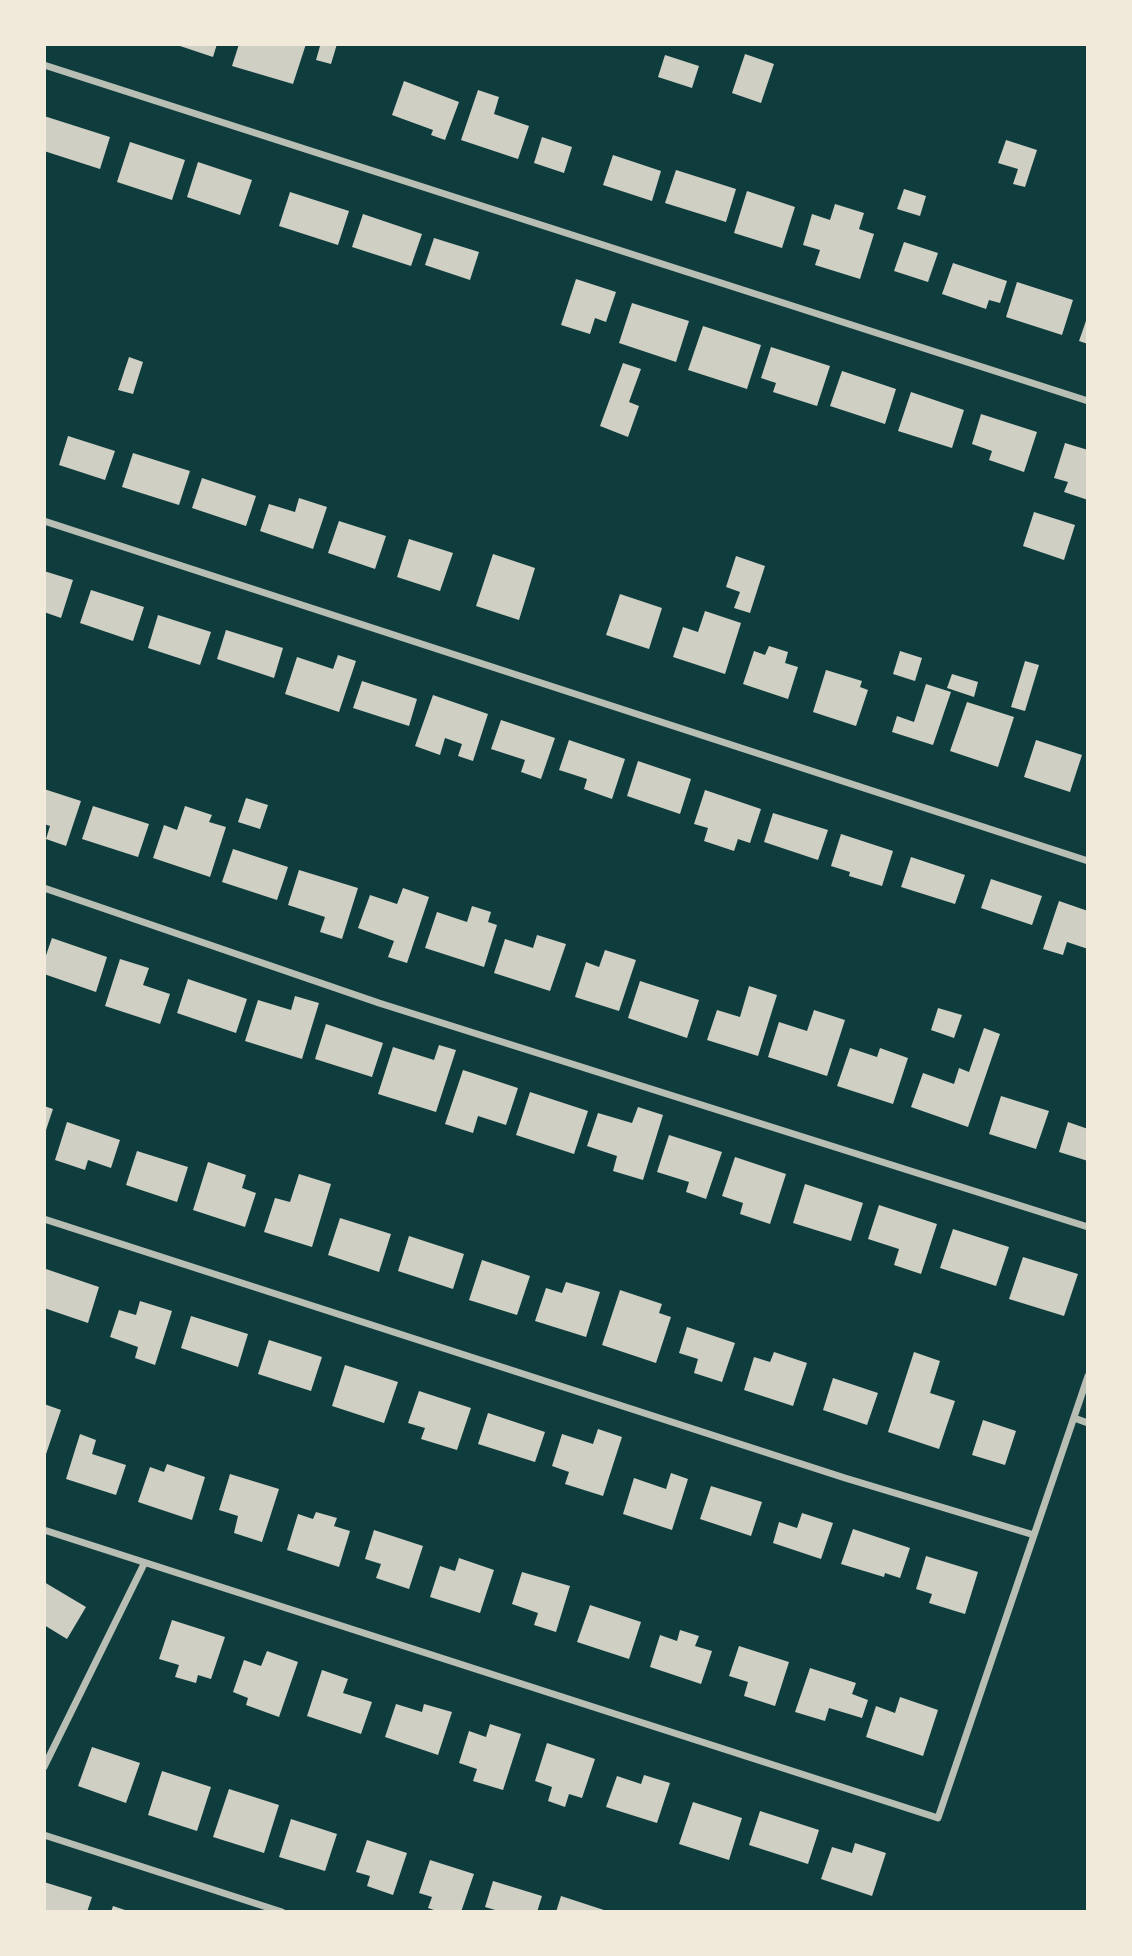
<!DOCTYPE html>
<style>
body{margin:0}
#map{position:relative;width:1132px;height:1956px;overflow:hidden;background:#0f3d3e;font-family:"Sofia Sans Condensed",sans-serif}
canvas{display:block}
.frame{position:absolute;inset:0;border:46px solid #f1e9da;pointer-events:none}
</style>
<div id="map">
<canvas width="1132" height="1956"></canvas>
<div class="frame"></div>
</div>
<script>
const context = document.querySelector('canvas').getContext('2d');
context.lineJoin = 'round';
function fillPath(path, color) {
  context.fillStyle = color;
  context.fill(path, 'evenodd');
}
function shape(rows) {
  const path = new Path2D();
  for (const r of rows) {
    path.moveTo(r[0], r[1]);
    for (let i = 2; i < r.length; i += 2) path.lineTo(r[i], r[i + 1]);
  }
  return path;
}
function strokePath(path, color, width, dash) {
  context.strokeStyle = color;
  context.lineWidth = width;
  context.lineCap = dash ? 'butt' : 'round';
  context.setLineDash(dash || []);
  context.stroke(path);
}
fillPath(shape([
 [174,44,217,44,213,57],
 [239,44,306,44,293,84,232,66],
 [315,44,337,44,331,64,316,60,320,46],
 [745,54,774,64,761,103,732,93],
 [665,55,699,66,692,88,658,77],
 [404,81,459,102,445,140,431,135,433,130,392,115],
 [478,90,499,97,494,114,529,126,518,159,461,140],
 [44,116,110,137,100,169,44,151],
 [542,137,572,147,564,173,534,163],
 [1006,140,1037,150,1025,187,1013,184,1018,169,998,163],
 [130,142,185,160,172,200,117,182],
 [613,155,661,171,652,201,603,185],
 [198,162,252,180,240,215,187,197],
 [676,170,736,189,726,222,665,203],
 [904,189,926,196,920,216,897,209],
 [747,191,795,207,782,248,734,233],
 [290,192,349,211,338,245,279,226],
 [835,204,864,213,859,229,874,234,860,279,815,265,820,250,803,245,812,214,830,220],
 [363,214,422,234,411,266,352,247],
 [434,238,479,252,470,280,425,265],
 [904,242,938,253,928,282,894,271],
 [953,263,1007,281,1000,303,989,300,986,309,942,294],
 [576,279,616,292,606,322,595,318,590,334,561,325],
 [1017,282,1073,300,1062,335,1006,317],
 [632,303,689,321,676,362,619,343],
 [1088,315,1088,344,1079,341],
 [703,326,761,345,747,389,688,370],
 [771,347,830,366,817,406,773,392,776,383,761,378],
 [129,357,143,362,133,394,118,390],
 [623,363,641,369,629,402,639,406,628,437,600,426],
 [842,371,896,389,885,424,830,406],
 [911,392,964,410,952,448,898,431],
 [981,414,1037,432,1024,472,989,460,992,451,972,444],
 [68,436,115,451,105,480,59,465],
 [1065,443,1088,450,1088,500,1064,492,1068,482,1054,478],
 [133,453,190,471,179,505,122,487],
 [202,478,256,496,246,526,192,508],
 [299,498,327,507,313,549,260,531,269,504,295,512],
 [1034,512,1075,525,1064,560,1023,546],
 [339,521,386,536,375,569,328,553],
 [409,539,453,553,440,591,397,577],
 [493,554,535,568,519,620,476,606],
 [736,556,765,566,750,613,734,608,740,592,726,587],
 [44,571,73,580,61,618,44,612],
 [91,590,144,607,133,641,80,623],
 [620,594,662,608,649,649,606,635],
 [705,611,741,623,725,674,673,657,683,627,698,632],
 [158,615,211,632,200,665,148,648],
 [226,630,283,648,274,678,217,659],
 [769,646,788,652,785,663,798,667,788,699,743,684,754,651,765,655],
 [900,651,922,658,915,681,893,674],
 [338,655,356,661,339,712,285,694,297,657,333,669],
 [1025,661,1039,665,1025,711,1011,707],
 [826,670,862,681,860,687,868,690,856,726,813,712],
 [952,674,978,682,974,697,947,688],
 [362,681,417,699,409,726,353,708],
 [926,684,951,692,933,745,892,732,897,716,914,722],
 [433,695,488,714,473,761,458,756,462,744,445,738,440,755,415,746],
 [967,702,1014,717,998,767,950,751],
 [501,720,555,738,541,779,521,772,525,760,491,749],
 [569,740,625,759,612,799,584,789,587,779,559,770],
 [1036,740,1082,755,1070,792,1024,777],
 [638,761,691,779,680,814,627,796],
 [44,789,81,801,66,846,46,839,50,826,44,824],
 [705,790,761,809,750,843,738,839,734,851,704,841,708,828,694,824],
 [246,798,268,805,260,829,238,822],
 [93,806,149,824,138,857,82,839],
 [185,806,212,815,209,822,226,827,210,877,153,858,164,825,177,830],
 [773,813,828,830,818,860,764,842],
 [841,834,893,851,882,886,849,876,850,872,831,866],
 [233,849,288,867,277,900,222,882],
 [911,857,965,875,955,904,901,887],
 [299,870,358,888,342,939,320,932,325,917,288,905],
 [991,879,1042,896,1032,925,981,908],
 [403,888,429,897,407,963,388,957,394,941,358,928,370,895,397,904],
 [1059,901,1088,911,1088,949,1067,942,1063,955,1043,949],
 [472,906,491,912,488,922,497,925,484,967,425,948,437,912,467,922],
 [537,935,566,944,550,991,494,973,505,939,533,948],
 [52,938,107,957,96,992,44,974,44,961],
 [605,950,636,960,619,1011,575,997,586,962,599,967],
 [120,959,149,968,143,985,170,994,160,1024,105,1006],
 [188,979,247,999,236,1033,177,1013],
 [640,981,699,1000,687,1038,628,1018],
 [749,986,777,995,758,1056,707,1040,717,1010,740,1017],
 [295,996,319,1003,302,1059,245,1041,258,1000,291,1010],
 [938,1008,962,1015,954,1038,931,1030],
 [814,1010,845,1020,827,1076,768,1057,779,1022,807,1031],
 [326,1024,383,1043,372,1077,315,1059],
 [984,1028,1000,1034,968,1127,911,1107,923,1073,954,1084,959,1068,969,1072],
 [439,1045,456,1050,436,1112,378,1094,393,1047,434,1060],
 [850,1048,877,1057,880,1048,908,1058,893,1104,837,1086],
 [463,1070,518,1088,506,1125,478,1116,473,1133,445,1124],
 [530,1092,588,1111,574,1154,516,1135],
 [1001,1096,1049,1111,1036,1149,989,1134],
 [44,1106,53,1109,44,1136],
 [638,1107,663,1115,643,1180,613,1171,617,1156,587,1146,598,1113,632,1123],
 [67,1122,120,1140,111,1168,88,1160,85,1170,55,1160],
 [1068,1122,1088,1129,1088,1161,1059,1152],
 [669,1135,722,1152,706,1199,686,1192,689,1182,657,1172],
 [137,1151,188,1167,177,1202,126,1185],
 [735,1157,786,1174,770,1224,740,1214,743,1203,722,1196],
 [208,1162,246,1175,242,1188,256,1193,245,1227,193,1210],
 [299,1174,331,1184,312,1247,264,1232,275,1198,290,1202],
 [805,1184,863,1203,851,1241,793,1223],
 [879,1205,937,1224,921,1274,894,1265,899,1249,868,1239],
 [340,1218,391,1234,379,1272,328,1255],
 [953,1229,1009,1247,996,1286,940,1268],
 [409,1236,464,1254,453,1289,398,1271],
 [1023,1257,1078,1274,1064,1316,1009,1299],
 [482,1260,530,1276,517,1315,469,1300],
 [46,1269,99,1287,88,1323,44,1308],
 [566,1282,600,1292,586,1337,535,1321,546,1288,562,1293],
 [620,1290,662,1304,659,1313,671,1317,656,1363,602,1345],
 [140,1301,172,1311,155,1365,135,1358,138,1347,110,1337,119,1310,136,1315],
 [191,1316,248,1334,238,1367,181,1348],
 [687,1327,735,1343,722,1382,694,1373,698,1359,679,1353],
 [269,1340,322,1357,311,1391,258,1374],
 [774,1352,807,1363,793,1406,744,1390,754,1357,770,1362],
 [914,1352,940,1361,930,1393,955,1401,939,1449,888,1432],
 [345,1365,398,1382,384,1423,332,1406],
 [833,1378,878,1393,867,1425,823,1410],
 [419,1391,471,1408,457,1450,421,1439,425,1428,408,1423],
 [44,1404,61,1410,44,1460],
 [488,1413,545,1432,535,1462,478,1444],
 [983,1420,1016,1431,1005,1465,972,1455],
 [598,1429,622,1437,603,1496,565,1484,569,1472,552,1466,562,1434,593,1444],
 [80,1434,96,1440,92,1454,126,1465,116,1495,66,1479],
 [167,1464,205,1477,192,1520,138,1502,150,1467,164,1472],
 [671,1473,688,1479,672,1530,623,1514,634,1478,666,1489],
 [230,1474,279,1489,262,1542,234,1533,238,1516,219,1510],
 [711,1486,762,1502,751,1536,700,1519],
 [316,1512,337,1518,334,1526,350,1531,339,1567,287,1550,298,1514,313,1519],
 [802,1513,833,1523,821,1559,773,1543,779,1522,797,1528],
 [853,1529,910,1548,900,1578,885,1573,884,1577,841,1564],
 [374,1530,423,1546,409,1589,376,1578,381,1564,365,1559],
 [926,1556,978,1572,965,1614,929,1603,932,1594,916,1589],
 [459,1558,494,1570,480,1613,430,1597,440,1566,455,1571],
 [522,1572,570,1586,556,1632,534,1625,538,1613,512,1604],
 [44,1582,86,1607,67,1639,44,1625],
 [590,1605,641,1622,629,1659,577,1642],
 [172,1620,225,1637,211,1679,198,1675,196,1683,175,1677,179,1665,159,1659],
 [680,1630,699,1636,695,1646,712,1651,701,1684,650,1667,660,1635,677,1641],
 [739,1646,789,1662,775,1706,744,1696,748,1682,729,1676],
 [267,1651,298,1662,279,1717,246,1705,248,1698,233,1692,244,1660,261,1666],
 [810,1668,856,1683,852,1694,868,1700,862,1718,829,1708,825,1721,795,1712],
 [322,1670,348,1679,343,1693,372,1702,361,1734,307,1716],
 [900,1697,938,1710,923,1756,866,1737,876,1706,895,1713],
 [396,1704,422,1712,424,1704,452,1712,438,1755,385,1737],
 [490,1724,521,1734,503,1790,473,1781,477,1769,459,1763,469,1731,486,1737],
 [547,1743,595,1759,582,1798,569,1794,565,1807,548,1801,552,1787,535,1781],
 [92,1747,140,1763,126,1803,78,1786],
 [162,1771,211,1787,197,1831,148,1815],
 [644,1775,670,1783,657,1823,606,1807,617,1776,641,1784],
 [229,1789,279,1805,264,1853,213,1837],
 [693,1802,742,1818,729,1860,679,1844],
 [760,1811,819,1830,808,1864,749,1845],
 [291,1819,337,1834,325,1871,279,1857],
 [367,1840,407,1853,393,1895,367,1886,370,1876,356,1872],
 [855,1843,886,1853,872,1896,821,1879,832,1847,852,1853],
 [430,1860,474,1874,461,1912,440,1912,428,1908,432,1897,419,1893],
 [493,1881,542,1896,537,1912,502,1912,485,1907],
 [44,1882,92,1897,87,1912,44,1912],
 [561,1896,610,1912,556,1912],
 [113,1906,131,1912,111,1912]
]), '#cfcfc3');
strokePath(shape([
 [44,65,1088,401],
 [44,521,1088,861],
 [44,888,379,1003,1088,1227],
 [44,1219,845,1478,1034,1535],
 [1074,1418,1088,1423],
 [44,1530,938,1818,1088,1376],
 [44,1767,144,1564],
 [44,1835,282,1912]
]), '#b8beb3', 7);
</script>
